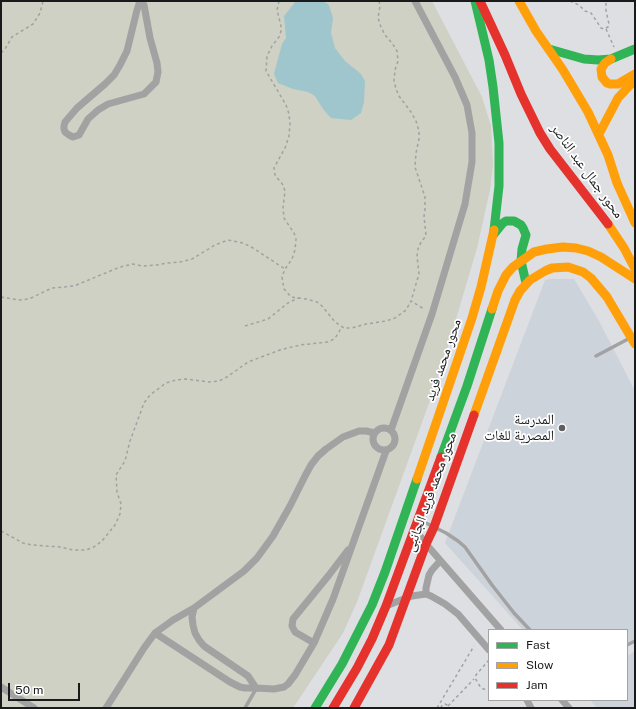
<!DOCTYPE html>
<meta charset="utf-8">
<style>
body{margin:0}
#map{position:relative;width:636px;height:709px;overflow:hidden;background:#dddfe2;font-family:"Public Sans",sans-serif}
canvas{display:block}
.frame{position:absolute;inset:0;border:2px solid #181a1c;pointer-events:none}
.legend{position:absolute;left:488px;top:629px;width:140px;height:72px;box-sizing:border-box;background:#fff;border:1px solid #a3a3a4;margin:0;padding:5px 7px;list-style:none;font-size:12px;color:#181a1c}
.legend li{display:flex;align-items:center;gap:8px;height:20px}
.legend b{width:20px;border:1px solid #a3a3a4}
.scale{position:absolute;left:8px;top:683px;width:72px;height:18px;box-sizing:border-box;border:2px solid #181a1c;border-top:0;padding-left:5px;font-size:12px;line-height:14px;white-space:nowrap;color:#181a1c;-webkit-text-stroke:3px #fff;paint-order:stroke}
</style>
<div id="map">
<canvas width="636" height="709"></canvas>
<div class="frame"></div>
<ul class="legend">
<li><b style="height:5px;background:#30b455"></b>Fast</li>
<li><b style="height:5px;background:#ff9f0a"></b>Slow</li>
<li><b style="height:5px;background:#e5322d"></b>Jam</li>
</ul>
<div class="scale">50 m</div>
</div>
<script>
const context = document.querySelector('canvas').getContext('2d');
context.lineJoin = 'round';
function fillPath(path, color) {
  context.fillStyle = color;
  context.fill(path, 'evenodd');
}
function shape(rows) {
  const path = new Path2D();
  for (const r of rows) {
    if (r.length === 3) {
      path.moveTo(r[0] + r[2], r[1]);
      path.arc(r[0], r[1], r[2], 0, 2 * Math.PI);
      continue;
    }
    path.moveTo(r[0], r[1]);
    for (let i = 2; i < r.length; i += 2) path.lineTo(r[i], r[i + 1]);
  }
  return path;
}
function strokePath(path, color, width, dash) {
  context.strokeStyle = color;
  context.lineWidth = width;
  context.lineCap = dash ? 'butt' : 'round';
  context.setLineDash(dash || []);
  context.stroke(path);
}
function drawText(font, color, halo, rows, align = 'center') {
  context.font = font + ' "Public Sans","Noto Naskh Arabic",sans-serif';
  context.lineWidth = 3.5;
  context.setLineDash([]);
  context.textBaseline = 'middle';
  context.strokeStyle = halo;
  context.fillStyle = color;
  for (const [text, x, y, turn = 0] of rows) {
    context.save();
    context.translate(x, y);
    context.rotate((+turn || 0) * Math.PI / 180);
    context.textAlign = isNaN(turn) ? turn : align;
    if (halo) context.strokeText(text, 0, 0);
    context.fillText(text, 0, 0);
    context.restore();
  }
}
fillPath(shape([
 [550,279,574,279,599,321,635,391,635,639,627,643,627,630,523,630,445,543,545,280],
 [635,651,635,708,597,708,590,700,627,700,627,656]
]), '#cdd3db');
fillPath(shape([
 [1,1,432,1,482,97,491,126,493,165,490,190,477,248,441,370,357,602,343,633,293,708,1,708]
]), '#ced1c3');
fillPath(shape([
 [296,1,323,1,329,5,333,18,331,33,335,48,345,61,361,74,365,81,364,102,361,113,351,120,331,118,323,109,315,96,308,92,293,89,278,83,274,74,282,44,286,38,284,16]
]), '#9fc6cc');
strokePath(shape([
 [279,1,277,10,281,26,281,31,279,37,272,46,267,56,266,71,286,105,289,114,290,124,289,136,285,148,274,168,275,175,283,185,285,191,283,208,284,218,294,233,296,239,295,250,292,259,285,269,282,277,284,289,291,297,306,299,317,302,322,306,335,322,344,328,352,328,366,324,386,321,395,318,406,310,411,301,424,309],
 [379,1,380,6,378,18,381,27,385,35,392,43,397,51,398,61,395,70,394,81,396,89,399,96,411,112,416,121,419,131,419,139,416,153,415,167,425,197,425,210,424,216,426,236,421,242,418,249,417,256,419,274,411,301],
 [570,1,579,5,585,11,591,13,601,28,604,29,608,27,609,24,606,11,606,1],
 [606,29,614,47],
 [1,53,5,49,12,37,33,24,40,13,43,1],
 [1,297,18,300,29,299,52,288,74,286,120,267,133,264,142,266,157,265,167,263,180,262,192,259,215,245,228,240,243,243,253,248,285,269],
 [245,326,268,319,288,303,298,298],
 [1,531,23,543,32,545,60,547,73,550,86,550,94,547,102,541,115,525,120,514,121,504,117,492,116,475,125,461,130,441,144,403,150,395,166,383,176,380,186,379,209,382,219,381,227,377,248,362,280,350,300,345,328,342,334,339,338,334,342,326],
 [489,660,476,675,475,678,481,688,484,689,489,690],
 [448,706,474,679],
 [437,708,474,646],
 [441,708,442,705,445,704,447,705,449,708]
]), '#a1a2a3', 1.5, [3, 3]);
strokePath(shape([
 [596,356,630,338],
 [420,520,446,533,458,541,465,547,492,585,514,613,530,630],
 [627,645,635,641],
 [245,708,256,689]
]), '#a2a2a2', 3.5);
strokePath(shape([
 [139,4,143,4,144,5,150,38,157,63,158,72,156,82,144,94,108,104,98,110,88,119,79,135,73,137,69,135,65,132,64,129,64,126,65,122,77,108,105,84,114,75,120,65,127,51,137,10,139,4],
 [384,439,11],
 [391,430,432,314,465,204,472,162,472,133,467,105,455,77,415,1],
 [415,529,426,544,501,630],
 [426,594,426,588,429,575,432,570,440,561],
 [386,606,396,602,412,596,426,594,431,596,445,604,458,614,489,650],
 [194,608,192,617,193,625,195,633,199,640,204,646,248,676,256,688],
 [155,633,230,682,240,687,245,688,256,688,274,689,284,687,288,684,295,675,314,643,333,599,386,451],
 [314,643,295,632,292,626,293,619,329,575,348,550],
 [1,687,34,708],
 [527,700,531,708],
 [562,700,569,708],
 [106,708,144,648,155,633,173,620,194,608,244,571,257,558,273,536,290,506,305,476,311,465,318,456,326,449,343,437,359,431,366,431,375,433]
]), '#a2a2a2', 7);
strokePath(shape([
 [475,1,489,60,493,87,499,143,499,186,494,230],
 [549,49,584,59,598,60,611,59,635,49],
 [494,234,503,223,506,221,514,221,521,225,523,228,526,235,522,249,521,261,526,283],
 [441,457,467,386,492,309],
 [315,708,342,664,372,605,385,572,417,479]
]), '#30b455', 9);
strokePath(shape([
 [519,1,536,31,563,70,588,112,608,155,617,183,635,223],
 [611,59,605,63,601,69,602,77,607,83,610,84,618,84,635,74],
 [599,134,618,98,630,85,635,81],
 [608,224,624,248,635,269],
 [492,309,498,291,506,275,513,267,534,252,547,249,563,247,576,248,588,251,601,257,635,279],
 [474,415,515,300,520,291,530,280,545,271,552,268,568,267,583,272,591,278,607,297,635,344],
 [417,479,472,318,481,287,494,230]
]), '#ff9f0a', 9);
strokePath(shape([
 [480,1,505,55,521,94,540,133,550,149,608,224],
 [333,708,357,668,372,639,386,606,441,457],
 [354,708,389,645,426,544,434,527,474,415]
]), '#e5322d', 9);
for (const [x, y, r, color] of [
 [562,428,4,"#5d5f61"]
]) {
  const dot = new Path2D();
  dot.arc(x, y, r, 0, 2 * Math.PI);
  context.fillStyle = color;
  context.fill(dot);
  strokePath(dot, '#fff', 1.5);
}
drawText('14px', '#181a1c', '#fff', [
 ["محور جمال عبد الناصر",587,171,54],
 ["محور محمد فريد",443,360,-71],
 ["محور محمد فريد الجانبى",431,492,-70]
]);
drawText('14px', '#181a1c', '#fff', [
 ["المدرسة",554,420],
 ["المصرية للغات",554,436]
], 'right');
</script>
